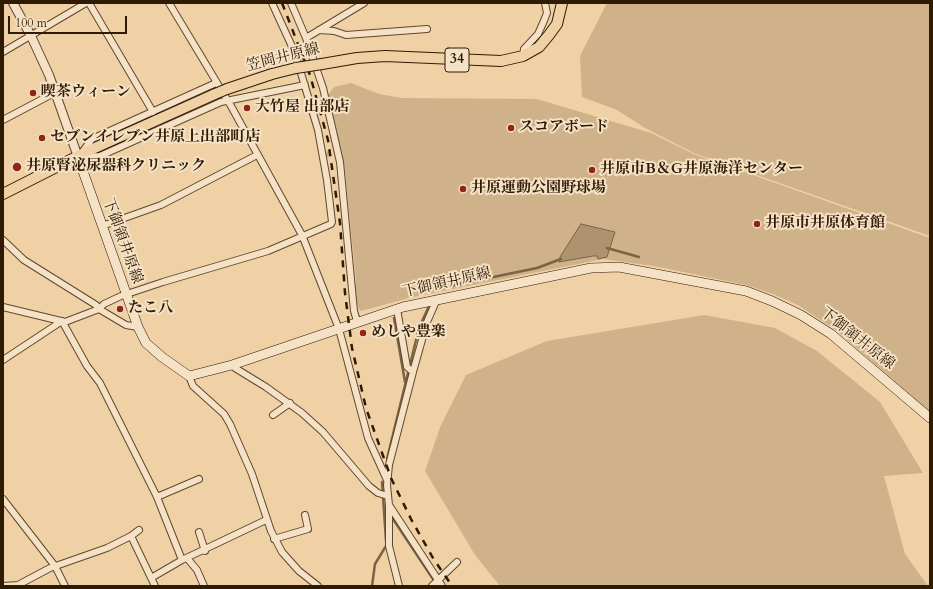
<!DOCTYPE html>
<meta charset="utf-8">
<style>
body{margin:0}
#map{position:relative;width:933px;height:589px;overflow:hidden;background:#f0d1a6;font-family:Cardo,serif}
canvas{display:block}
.frame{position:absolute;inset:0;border:4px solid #2f1b04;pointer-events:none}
.scale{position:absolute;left:8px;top:16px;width:119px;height:18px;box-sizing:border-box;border:2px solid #2f1b04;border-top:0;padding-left:5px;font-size:12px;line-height:14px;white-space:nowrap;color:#2f1b04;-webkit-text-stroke:3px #f5e1c5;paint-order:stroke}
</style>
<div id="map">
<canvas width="933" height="589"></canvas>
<div class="frame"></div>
<div class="scale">100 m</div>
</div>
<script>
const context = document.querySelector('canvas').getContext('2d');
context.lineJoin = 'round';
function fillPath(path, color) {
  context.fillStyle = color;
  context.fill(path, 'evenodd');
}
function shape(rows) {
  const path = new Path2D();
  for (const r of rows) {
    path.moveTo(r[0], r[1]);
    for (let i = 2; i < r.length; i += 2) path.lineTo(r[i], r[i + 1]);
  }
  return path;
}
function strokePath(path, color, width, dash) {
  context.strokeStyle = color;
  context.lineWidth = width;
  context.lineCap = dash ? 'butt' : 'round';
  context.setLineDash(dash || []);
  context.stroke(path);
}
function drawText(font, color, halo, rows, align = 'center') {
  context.font = font + ' Cardo,"Noto Serif JP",serif';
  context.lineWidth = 4;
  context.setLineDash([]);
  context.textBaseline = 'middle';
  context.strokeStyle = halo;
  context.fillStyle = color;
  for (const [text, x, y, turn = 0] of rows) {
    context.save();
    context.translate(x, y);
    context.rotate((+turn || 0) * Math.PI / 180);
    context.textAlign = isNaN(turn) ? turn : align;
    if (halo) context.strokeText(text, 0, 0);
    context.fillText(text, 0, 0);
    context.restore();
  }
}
fillPath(shape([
 [607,3,930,3,930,236,694,153,645,128,617,110,582,97,580,56],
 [351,83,379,94,402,98,537,99,651,133,694,154,930,238,930,412,837,331,798,305,773,294,746,285,659,267,603,259,413,297,361,311,358,308,354,285,356,282,345,172,329,97,327,96,334,87],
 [704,315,775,328,817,351,880,402,923,473,884,476,905,554,928,586,500,586,475,555,425,471,441,425,466,375,547,341]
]), '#cfb28a');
const water = shape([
 [581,224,615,232,607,257,598,259,597,256,593,256,559,262,560,257,581,224]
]);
fillPath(water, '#ae936f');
strokePath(water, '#7b6344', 1);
strokePath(shape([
 [607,248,639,257],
 [438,291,440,288,537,268,561,259],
 [394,318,405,382],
 [387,459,419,328,429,306],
 [382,482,386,541],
 [393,519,433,579],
 [438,585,438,586],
 [372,586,375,564,386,546]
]), '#7b6344', 2.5);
strokePath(shape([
 [325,155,335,152]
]), '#c9ad86', 6, [6, 3]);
const minor = shape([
 [89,3,153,112],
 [169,3,231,106,302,235,339,329,368,438,387,480],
 [291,3,306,38,323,88,340,162,354,311,357,321],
 [319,30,334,31,346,35,427,29],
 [306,38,364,3],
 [3,52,86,3],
 [523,56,524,49,538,34,543,23,547,13,545,3],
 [3,120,56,92],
 [83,151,92,139,216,83],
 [81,157,100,156,221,102,305,85],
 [102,226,161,205,257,155],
 [3,240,24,260,96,305,99,309,104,304,121,296,163,282,268,251,331,224,332,222,327,180,318,130,295,53,272,3],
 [3,307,65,322,99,309,126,325,138,327],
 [397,309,407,367,413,372,389,465,387,485,389,505,389,546,399,586],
 [3,360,62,321,87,366,100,383,157,497,182,560,151,578],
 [232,365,235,368,266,387,302,413,323,432,369,486,378,493,388,496],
 [413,372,427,322,437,299],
 [189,376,193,386,224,414,230,424,252,474,271,531,282,552,299,571,318,586],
 [273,415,290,403],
 [157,497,199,479],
 [3,499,55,566,65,586],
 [389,505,442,586],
 [199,532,205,551],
 [131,536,139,530],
 [274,539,308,529,305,515],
 [187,558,197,570,204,586],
 [182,560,266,520],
 [3,586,18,585,50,568,107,548,131,536,155,586],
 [432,586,457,562]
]);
const tertiary = shape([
 [13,3,31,36,49,75,78,157]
]);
const secondary = shape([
 [78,157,138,327,146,343,162,357,189,376,232,365,403,307,591,268,619,267,746,291,772,301,801,315,831,334,930,418]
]);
const primary = shape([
 [322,64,357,58,385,56,501,61,523,56,539,47,549,35,557,24,562,3],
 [227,89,272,74,296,68],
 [3,194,88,151,215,94]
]);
strokePath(minor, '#5f482c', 8);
strokePath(tertiary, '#5f482c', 10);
strokePath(secondary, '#2f1b04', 10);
strokePath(primary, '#2f1b04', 12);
strokePath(minor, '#f5e1c5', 6);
strokePath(tertiary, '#f5e1c5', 8);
strokePath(secondary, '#f5e1c5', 9);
strokePath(primary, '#f0d1a6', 10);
strokePath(shape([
 [282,3,310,75,328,140,340,223,345,293,352,348,366,408,391,478,411,519,433,558,452,586]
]), '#2f1b04', 2.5, [7, 7]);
const primaryBridge = shape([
 [296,68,322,64],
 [215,94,227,89]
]);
strokePath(primaryBridge, '#2f1b04', 12, []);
strokePath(primaryBridge, '#f0d1a6', 10);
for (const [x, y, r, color] of [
 [33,93,4,"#8f2418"],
 [247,108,4,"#8f2418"],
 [511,128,4,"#8f2418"],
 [42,138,4,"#8f2418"],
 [17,167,5,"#8f2418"],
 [592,170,4,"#8f2418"],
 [463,189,4,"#8f2418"],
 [757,224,4,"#8f2418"],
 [120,309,4,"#8f2418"],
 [363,333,4,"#8f2418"]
]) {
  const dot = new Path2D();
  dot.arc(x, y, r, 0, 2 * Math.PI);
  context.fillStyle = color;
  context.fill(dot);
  strokePath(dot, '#f5e1c5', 1.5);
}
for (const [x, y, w] of [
 [457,60,24]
]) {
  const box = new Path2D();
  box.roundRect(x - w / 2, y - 12, w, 24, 3);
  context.fillStyle = '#f5e1c5';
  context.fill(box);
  strokePath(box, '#2f1b04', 1);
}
drawText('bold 14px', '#2f1b04', null, [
 ["34",457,60]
]);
drawText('15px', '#2f1b04', '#f5e1c5', [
 ["笠岡井原線",283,58,-14],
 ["下御領井原線",122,241,70],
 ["下御領井原線",447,283,-13],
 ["下御領井原線",857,339,38]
]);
drawText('bold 15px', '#2f1b04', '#f5e1c5', [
 ["喫茶ウィーン",41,93],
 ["大竹屋 出部店",255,108],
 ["スコアボード",519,128],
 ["セブンイレブン井原上出部町店",50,138],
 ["井原腎泌尿器科クリニック",26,167],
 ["井原市B＆G井原海洋センター",600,170],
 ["井原運動公園野球場",471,189],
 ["井原市井原体育館",765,224],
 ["たこ八",128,309],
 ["めしや豊楽",371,333]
], 'left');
</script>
